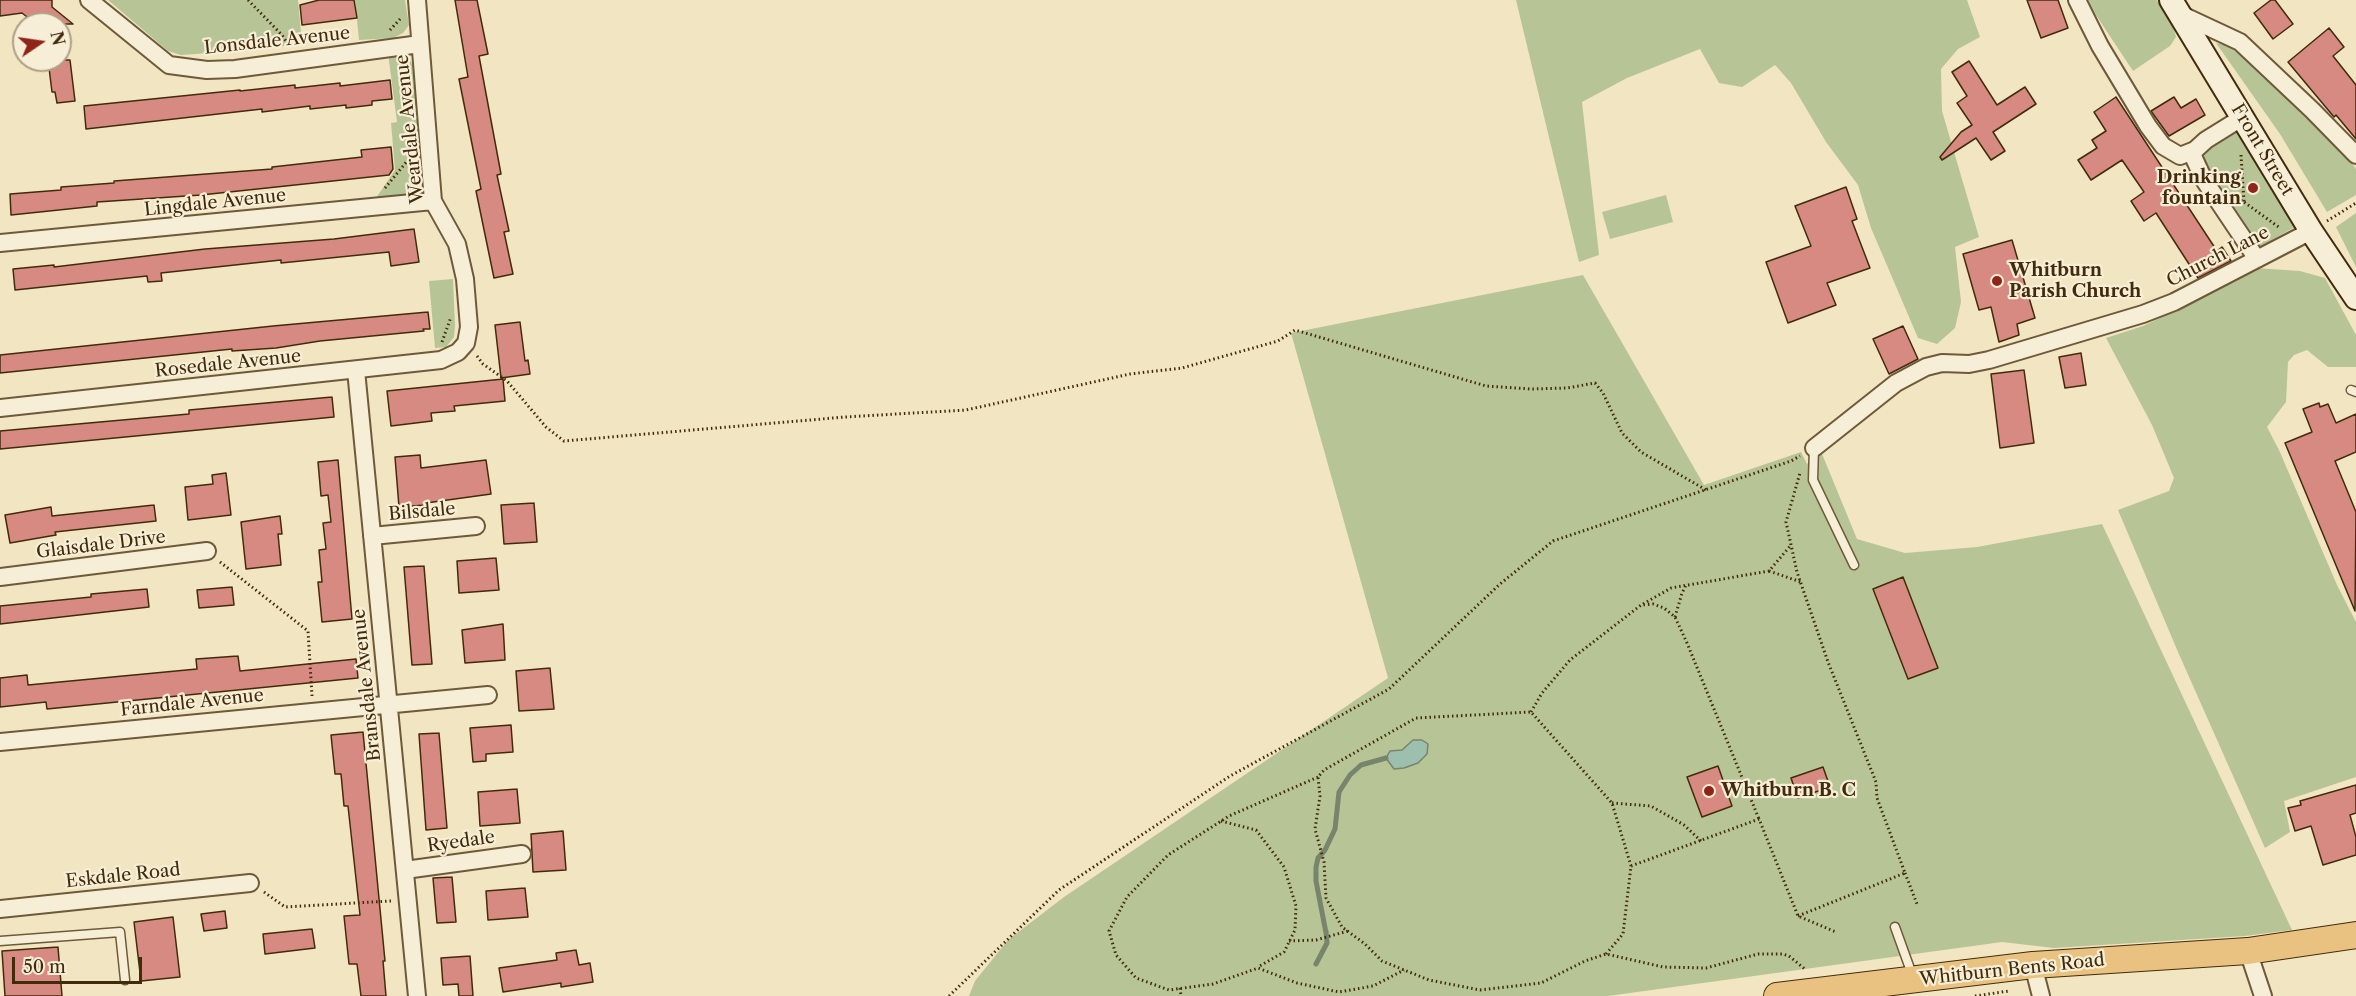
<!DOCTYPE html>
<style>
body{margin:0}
#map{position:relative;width:2356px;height:996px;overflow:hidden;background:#f2e5c2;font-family:"Libre Caslon Text",serif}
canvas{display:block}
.north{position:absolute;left:12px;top:12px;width:60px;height:60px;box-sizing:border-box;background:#f7eed7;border:2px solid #afa085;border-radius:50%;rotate:77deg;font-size:16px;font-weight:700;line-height:24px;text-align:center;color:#422b0b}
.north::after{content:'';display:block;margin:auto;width:21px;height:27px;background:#8f2418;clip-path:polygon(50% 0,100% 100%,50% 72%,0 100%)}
.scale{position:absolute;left:12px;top:957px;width:130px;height:27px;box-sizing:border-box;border:3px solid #422b0b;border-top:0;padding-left:8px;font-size:18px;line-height:21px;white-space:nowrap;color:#422b0b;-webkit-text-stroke:4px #f7eed7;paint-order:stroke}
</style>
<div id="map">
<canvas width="2356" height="996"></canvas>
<div class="north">N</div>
<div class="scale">50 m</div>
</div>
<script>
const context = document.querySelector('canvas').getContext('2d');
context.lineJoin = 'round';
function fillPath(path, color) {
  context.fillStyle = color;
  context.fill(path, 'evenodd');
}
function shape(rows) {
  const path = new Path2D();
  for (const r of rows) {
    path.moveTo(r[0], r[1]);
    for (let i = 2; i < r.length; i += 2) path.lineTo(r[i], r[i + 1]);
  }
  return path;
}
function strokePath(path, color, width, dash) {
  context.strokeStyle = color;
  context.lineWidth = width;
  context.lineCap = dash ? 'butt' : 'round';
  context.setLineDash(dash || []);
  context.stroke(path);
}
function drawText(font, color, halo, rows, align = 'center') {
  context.font = font + ' "Libre Caslon Text",serif';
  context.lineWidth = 4.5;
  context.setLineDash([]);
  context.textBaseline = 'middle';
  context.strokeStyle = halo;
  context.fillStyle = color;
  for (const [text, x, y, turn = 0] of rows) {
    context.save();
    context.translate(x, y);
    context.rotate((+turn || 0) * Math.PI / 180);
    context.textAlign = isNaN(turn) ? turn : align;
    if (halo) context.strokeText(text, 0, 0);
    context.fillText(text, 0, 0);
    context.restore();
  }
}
fillPath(shape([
 [108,0,298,0,302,44,224,52,181,55,168,51],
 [355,0,405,0,409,25,403,33,393,38,359,40],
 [1516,0,1967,0,1980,37,1958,49,1941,69,1942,111,1979,237,1955,247,1961,302,1955,328,1937,344,1918,338,1871,228,1858,185,1826,142,1791,83,1775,65,1742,87,1719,83,1700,49,1627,78,1582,102,1599,255,1579,262],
 [2086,0,2157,0,2173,25,2176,37,2170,46,2133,71],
 [2216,43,2227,45,2266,75,2348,158,2356,169,2356,195,2327,212,2280,134],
 [400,51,409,58,414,68,423,179,417,190,405,196,376,198,395,170,391,123,397,122,388,53],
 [2242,123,2300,224,2258,248,2205,176,2201,152],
 [1666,195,1673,222,1610,239,1602,212],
 [2356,213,2356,267,2336,227],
 [2256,268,2300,271,2325,278,2356,335,2356,367,2328,367,2307,350,2294,355,2288,362,2286,402,2267,427,2279,450,2337,585,2356,622,2356,777,2284,801,2290,832,2265,848,2178,652,2118,510,2169,491,2174,478,2152,425,2106,338,2143,326,2198,300],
 [1583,275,1704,485,1801,452,1807,464,1820,449,1857,539,1905,553,1977,547,2102,524,2292,930,2245,936,2054,948,2002,942,1608,996,969,996,975,981,1008,940,1064,897,1388,678,1291,333],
 [453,279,455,326,454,337,446,347,435,348,429,281]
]), '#b7c596');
const water = shape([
 [1413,740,1422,740,1428,744,1427,754,1418,763,1404,768,1394,769,1386,758,1390,751,1402,750,1413,740]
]);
fillPath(water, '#9cc0ad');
strokePath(water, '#78846c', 1.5);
strokePath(shape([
 [1326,933,1316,881,1316,867,1318,858,1325,850,1335,829,1339,792,1350,775,1361,765,1386,758],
 [1316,964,1327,943,1326,931]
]), '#78846c', 5);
const building = shape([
 [0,0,52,0,52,7,73,24,36,24,22,13,0,16,0,0],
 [319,0,354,0,357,18,302,25,300,5,319,0],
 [455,0,477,0,488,54,479,56,501,174,497,175,509,231,504,232,513,274,494,278,476,191,481,189,459,79,468,77,455,0],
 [2027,0,2058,0,2068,28,2041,38,2027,0],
 [2271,0,2275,0,2293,24,2273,39,2254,13,2271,0],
 [2329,28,2344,47,2333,56,2356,85,2356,139,2336,115,2334,117,2288,62,2329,28],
 [48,60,70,60,75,101,57,103,55,92,52,92,48,60],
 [1969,61,1997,105,2025,87,2036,104,1993,132,2005,151,1991,160,1976,138,1942,160,1940,157,1961,132,1972,125,1957,103,1967,96,1952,72,1969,61],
 [390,80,392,99,372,101,372,105,346,108,346,105,310,109,310,106,262,112,262,109,86,129,84,106,240,90,240,91,295,85,295,88,340,83,340,86,390,80],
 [2116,97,2217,251,2222,247,2231,261,2198,278,2156,213,2144,221,2131,201,2144,192,2122,160,2091,180,2078,160,2097,148,2092,140,2106,131,2094,112,2116,97],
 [2174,97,2181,108,2196,99,2205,115,2169,136,2151,111,2174,97],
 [391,147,393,169,389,175,201,195,97,202,97,206,11,215,10,194,61,190,61,187,114,183,114,181,272,169,272,167,362,157,361,150,391,147],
 [1846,187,1857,219,1852,221,1870,268,1827,283,1836,305,1788,323,1766,262,1811,246,1795,206,1846,187],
 [414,229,419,262,391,266,389,252,281,263,281,260,161,273,162,281,148,282,147,276,15,290,13,269,54,265,54,267,205,249,334,239,414,229],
 [2012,240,2035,318,2017,324,2019,335,1999,342,1991,307,1979,310,1963,254,2012,240],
 [428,312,430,329,423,329,424,331,320,341,276,348,232,351,232,349,0,373,0,355,273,326,428,312],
 [520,322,525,361,528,360,530,374,501,378,495,325,520,322],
 [1903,326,1918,359,1889,374,1873,339,1903,326],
 [2081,353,2086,385,2065,388,2059,357,2081,353],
 [2024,370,2034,443,2000,448,1991,374,2024,370],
 [503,379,505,401,454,406,455,411,431,413,432,421,391,426,387,391,503,379],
 [332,397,334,417,0,449,0,431,189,414,189,410,332,397],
 [2319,403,2320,407,2328,404,2336,423,2356,414,2356,452,2335,461,2356,512,2355,611,2285,443,2312,432,2303,409,2319,403],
 [420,455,421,468,486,460,491,494,426,503,426,505,399,507,395,457,420,455],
 [338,460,352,619,322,622,318,582,322,582,319,550,326,549,323,523,331,522,328,495,321,496,318,462,338,460],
 [226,473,231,515,188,520,185,487,213,484,212,475,226,473],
 [534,503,537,542,504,544,501,505,534,503],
 [154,505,156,521,55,532,56,535,10,543,5,515,51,507,52,516,154,505],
 [280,516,282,534,278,534,281,565,246,569,241,522,280,516],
 [496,558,499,590,459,593,457,561,496,558],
 [424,566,432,664,412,665,404,567,424,566],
 [1903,577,1938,668,1908,679,1873,589,1903,577],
 [232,587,234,605,199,608,197,590,232,587],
 [147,589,149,607,0,624,0,606,91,597,91,594,147,589],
 [503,624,505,660,465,663,462,630,503,624],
 [238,656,240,671,356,659,358,678,47,709,46,702,0,707,0,678,27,675,28,685,197,669,196,659,238,656],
 [550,668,554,709,519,711,516,671,550,668],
 [511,725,513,752,486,754,486,761,473,762,470,728,511,725],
 [363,732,385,961,383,961,386,996,361,996,357,964,349,964,344,916,360,915,348,806,344,806,341,774,335,774,331,735,363,732],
 [439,733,447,828,426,830,419,734,439,733],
 [1718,766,1732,806,1702,817,1687,777,1718,766],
 [1823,767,1830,787,1798,798,1791,778,1823,767],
 [2356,785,2356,813,2350,815,2356,837,2356,855,2323,865,2311,826,2295,831,2288,808,2301,805,2300,801,2356,785],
 [517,789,520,823,480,826,478,792,517,789],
 [563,831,566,870,533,872,531,834,563,831],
 [452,877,456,922,437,923,433,878,452,877],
 [525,888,528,917,488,920,486,891,525,888],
 [225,911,227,928,204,931,201,914,225,911],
 [173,917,180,977,141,981,134,922,173,917],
 [312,929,315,948,265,954,263,934,312,929],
 [58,947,62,996,5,996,2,951,58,947],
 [576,950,579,965,590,963,593,982,561,987,561,983,503,992,499,968,557,960,556,953,576,950],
 [470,956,473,996,459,996,458,984,443,985,441,958,470,956]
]);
fillPath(building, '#d68a81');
strokePath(building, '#422b0b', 1.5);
const service = shape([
 [2351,390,2356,392],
 [1814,448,1813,480,1854,565],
 [1895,927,1913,977],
 [0,941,120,932,125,980]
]);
const minor = shape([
 [89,0,169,65,207,70,235,69,420,44],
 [2077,0,2100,46,2148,126,2163,146,2180,156,2195,150],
 [2180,14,2240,42,2312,110,2356,155],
 [2243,117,2206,140,2195,150,2193,156,2204,180,2257,259],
 [0,243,433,201],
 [356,370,417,996],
 [0,408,441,360,458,352,466,343,469,327,465,279,457,244,433,201,417,0],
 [1814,448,1896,383,1926,367,1942,363,1969,364,1989,360,2143,314,2174,302,2311,231],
 [372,536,476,526],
 [0,577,207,551],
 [0,742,488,695],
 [405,870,522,854],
 [0,909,250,883],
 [2248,951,2263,996],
 [2033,965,2041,996]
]);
const secondary = shape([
 [2171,0,2311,231,2356,298]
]);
const primary = shape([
 [1777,996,2033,965,2248,951,2356,935]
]);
strokePath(service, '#6e5a39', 11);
strokePath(minor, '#6e5a39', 20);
strokePath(secondary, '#422b0b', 26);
strokePath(primary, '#422b0b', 28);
strokePath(shape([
 [248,0,282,35,289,46],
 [390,30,402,17],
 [2241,155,2244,202],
 [385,188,413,154],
 [2237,197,2280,228],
 [2327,221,2356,203],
 [442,342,451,317],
 [477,356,483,364,507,381,546,427,564,441,845,417,966,410,1130,374,1182,368,1278,341,1295,330,1486,386,1531,389,1567,388,1595,383,1603,393,1622,433,1641,452,1706,490],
 [220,562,308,631,312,696],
 [1769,571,1801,582],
 [1643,604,1671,588,1769,571,1791,545],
 [1675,617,1682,593,1686,585],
 [1531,712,1542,693,1570,660,1610,629,1641,605,1653,604,1664,608,1675,617,1687,643,1759,819],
 [1318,777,1229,816,1168,855,1127,897,1109,931,1116,955,1136,978,1169,990,1213,984,1258,968,1297,983,1339,992,1373,986,1404,970],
 [1612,803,1651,806,1684,825,1701,841],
 [1221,821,1256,830,1284,867,1296,906,1295,930,1284,952,1258,967],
 [1631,866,1759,819,1798,916,1836,932],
 [1905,873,1917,904],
 [264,892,285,907,391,901],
 [1798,916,1905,873,1877,798,1876,782,1828,662,1797,572,1786,522,1800,473],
 [1289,941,1316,940,1348,931],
 [1606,954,1623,934,1631,866,1612,803,1531,712,1416,718,1324,770,1318,777,1320,796,1315,829,1324,862,1326,898,1342,927,1365,944,1382,961,1429,980,1480,990,1541,983,1585,961,1606,954,1663,967,1706,968,1758,954,1783,954,1789,956,1806,970],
 [1180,988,1181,996],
 [949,996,1059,890,1230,776,1389,689,1500,584,1553,541,1791,461,1800,456],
 [1975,996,2009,991]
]), '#422b0b', 3, [1.5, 3]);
strokePath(service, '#f7eed7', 8);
strokePath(minor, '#f7eed7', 16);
strokePath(secondary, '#f7eed7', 22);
strokePath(primary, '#e9c281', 26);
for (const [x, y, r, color] of [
 [2253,188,6,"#8f2418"],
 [1997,281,6,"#8f2418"],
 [1709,791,6,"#8f2418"]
]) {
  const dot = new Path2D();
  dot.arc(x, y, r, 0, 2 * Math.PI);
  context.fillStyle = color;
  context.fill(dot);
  strokePath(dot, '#f7eed7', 2);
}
drawText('18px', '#422b0b', '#f7eed7', [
 ["Lonsdale Avenue",277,41,-6],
 ["Weardale Avenue",410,129,-96],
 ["Front Street",2262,150,59],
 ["Lingdale Avenue",215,203,-6],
 ["Church Lane",2218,257,-27],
 ["Rosedale Avenue",228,364,-6],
 ["Bilsdale",422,512,-5],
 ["Glaisdale Drive",101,545,-7],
 ["Bransdale Avenue",367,685,-96],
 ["Farndale Avenue",192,703,-6],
 ["Ryedale",461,842,-8],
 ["Eskdale Road",123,876,-6],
 ["Whitburn Bents Road",2012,970,-6]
]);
drawText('bold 18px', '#422b0b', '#f7eed7', [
 ["Drinking",2241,178,"right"],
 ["fountain",2241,199,"right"],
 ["Whitburn",2009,271],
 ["Parish Church",2009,292],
 ["Whitburn B. C",1721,791]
], 'left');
</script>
